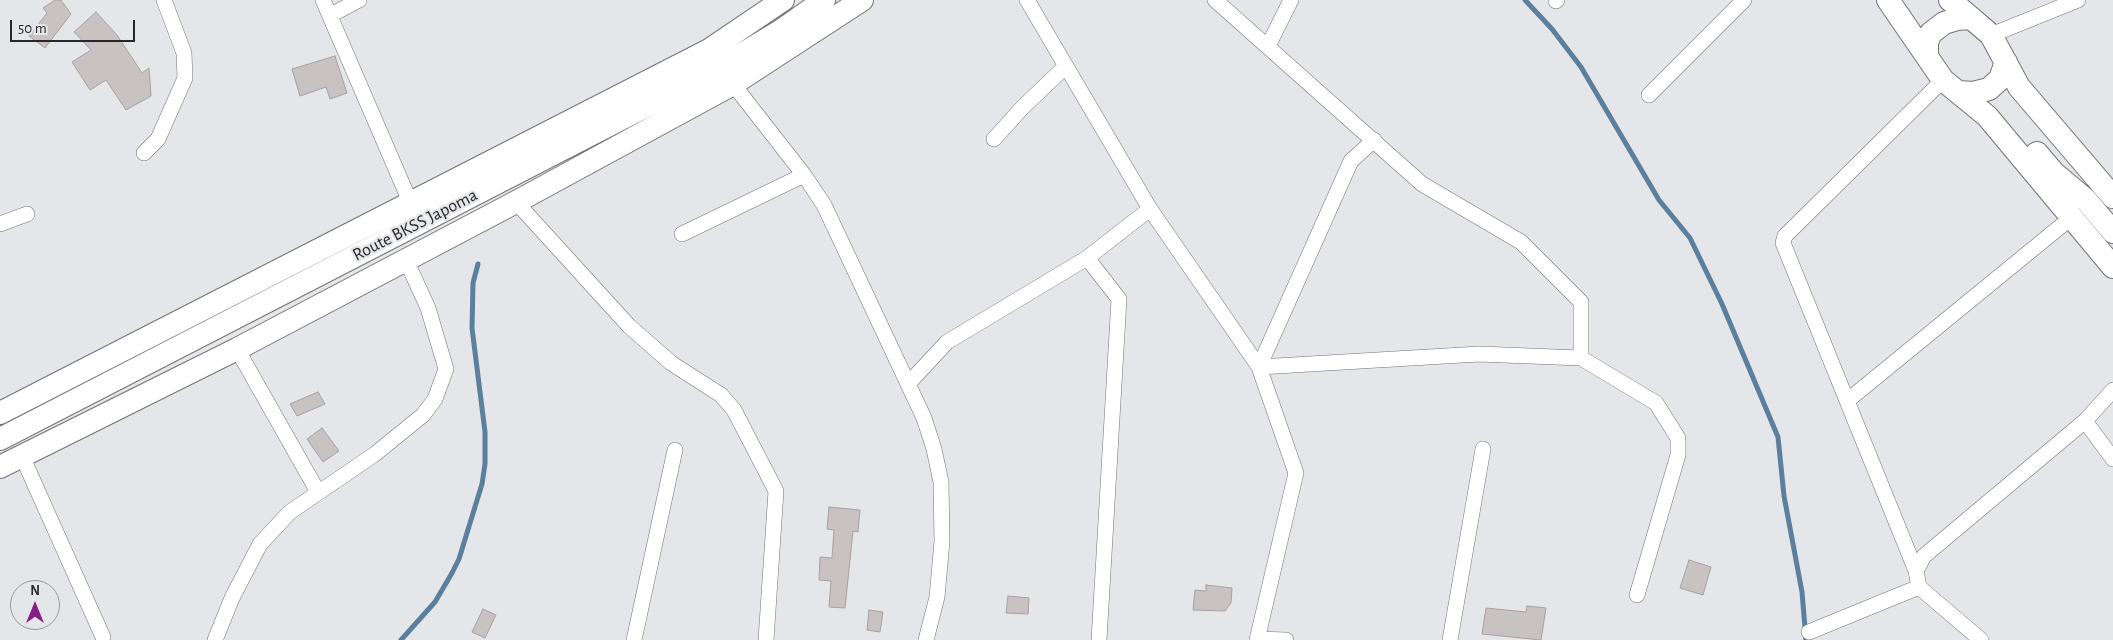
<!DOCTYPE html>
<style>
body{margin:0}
#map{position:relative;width:2113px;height:640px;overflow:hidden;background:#e5e6ea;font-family:"Alegreya Sans",sans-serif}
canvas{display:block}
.north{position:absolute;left:10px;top:580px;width:50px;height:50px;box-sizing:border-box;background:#e5e6ea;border:1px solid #999a9d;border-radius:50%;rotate:0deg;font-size:14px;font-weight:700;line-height:20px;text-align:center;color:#28282a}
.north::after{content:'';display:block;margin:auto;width:18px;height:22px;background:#871f86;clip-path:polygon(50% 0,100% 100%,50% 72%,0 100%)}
.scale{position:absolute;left:10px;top:20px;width:125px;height:22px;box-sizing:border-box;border:2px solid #28282a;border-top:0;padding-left:6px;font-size:15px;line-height:18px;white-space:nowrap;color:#28282a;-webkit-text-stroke:4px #e5e6ea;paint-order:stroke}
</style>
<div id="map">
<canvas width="2113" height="640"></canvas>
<div class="north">N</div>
<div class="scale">50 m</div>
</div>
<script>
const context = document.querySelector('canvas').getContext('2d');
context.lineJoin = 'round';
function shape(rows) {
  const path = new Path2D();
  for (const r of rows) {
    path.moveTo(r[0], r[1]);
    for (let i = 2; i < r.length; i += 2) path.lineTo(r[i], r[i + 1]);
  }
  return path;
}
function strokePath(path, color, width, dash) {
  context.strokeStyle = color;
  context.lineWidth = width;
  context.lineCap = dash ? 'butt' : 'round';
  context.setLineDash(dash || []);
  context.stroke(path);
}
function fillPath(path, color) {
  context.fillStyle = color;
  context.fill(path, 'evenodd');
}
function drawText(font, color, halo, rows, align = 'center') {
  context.font = font + ' "Alegreya Sans",sans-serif';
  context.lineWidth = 4.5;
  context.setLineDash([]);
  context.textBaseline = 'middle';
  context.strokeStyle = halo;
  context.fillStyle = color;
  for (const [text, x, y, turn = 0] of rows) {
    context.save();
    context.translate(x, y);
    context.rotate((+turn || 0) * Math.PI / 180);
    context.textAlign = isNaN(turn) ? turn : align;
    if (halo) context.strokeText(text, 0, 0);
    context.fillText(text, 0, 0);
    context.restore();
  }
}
strokePath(shape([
 [1525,0,1552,29,1581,67,1659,200,1690,238,1722,304,1778,437,1784,496,1802,592,1806,640],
 [401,640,435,602,452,573,459,559,482,484,485,464,485,432,472,328,473,283,478,264]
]), '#5a809d', 5);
const building = shape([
 [55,0,61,0,71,14,45,48,29,36,47,13,43,8,55,0],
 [96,12,117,35,142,73,149,68,151,96,126,110,106,80,90,90,72,62,91,50,74,32,96,12],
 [335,56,347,93,330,99,326,87,300,96,292,69,335,56],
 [318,392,325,404,297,416,290,404,318,392],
 [322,428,339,451,323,462,307,439,322,428],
 [829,507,860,510,858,532,853,531,845,608,829,607,831,581,819,580,820,557,832,558,834,530,827,529,829,507],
 [1689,560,1711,567,1703,595,1680,588,1689,560],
 [1206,585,1232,588,1231,603,1225,611,1193,610,1195,590,1206,591,1206,585],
 [1008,596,1029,598,1028,614,1006,613,1008,596],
 [1527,606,1546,608,1541,640,1482,634,1486,608,1526,612,1527,606],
 [483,609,496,615,485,638,472,632,483,609],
 [869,610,883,612,880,632,867,630,869,610]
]);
fillPath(building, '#c8c3c2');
strokePath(building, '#a6a1a0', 1);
const street = shape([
 [323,0,411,204],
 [1027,0,1150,209,1259,367,1296,473,1257,640],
 [1215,0,1422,184,1521,242,1581,302,1581,358],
 [1556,1,1557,0],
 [331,15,359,0],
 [1991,35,2078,0],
 [1268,46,1291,0],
 [733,84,804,175,824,205,924,418,934,449,941,482,942,541,937,597,926,640],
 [1649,95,1744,0],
 [994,139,1022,108,1066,66],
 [1374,140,1351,161,1259,367,1479,354,1581,358,1656,403,1678,438,1678,455,1637,595],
 [144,153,158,139,185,78,184,53,164,0],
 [516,202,629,326,671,363,721,395,734,410,776,491,766,640],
 [0,224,27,214],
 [682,234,804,175],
 [1087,258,1119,299,1099,640],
 [237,349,318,492],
 [908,384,947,342,1087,258,1150,209],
 [1847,401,2072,217],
 [2085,421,2113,459],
 [22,456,103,637],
 [1916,571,1783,243,1785,236,1943,80],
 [1809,632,1919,587],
 [1257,639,1286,640],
 [215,640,232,598,260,544,290,512,375,454,423,415,435,399,446,369,428,308,406,260],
 [634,640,675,450],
 [1450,640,1483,449],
 [1981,640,1919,587,1916,571,1924,556,2085,421,2113,390]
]);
const secondary = shape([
 [1888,0,1943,80,1987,116,2113,267],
 [1950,0,1991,35,2019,87,2113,197],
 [1927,53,1927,42,1931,33,1944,23,1957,19,1970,18],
 [1958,92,1973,93,1989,89,2000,79,2006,62],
 [2037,153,2054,173,2086,200,2113,232],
 [0,413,709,50,783,0],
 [0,439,716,70,782,30,824,0],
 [0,467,237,349,516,202,733,84,862,0]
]);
strokePath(street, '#727376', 16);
strokePath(secondary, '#727376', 24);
strokePath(street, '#fff', 15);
strokePath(secondary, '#fff', 22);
drawText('18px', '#28282a', '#e5e6ea', [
 ["Route BKSS Japoma",415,225,-27]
]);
</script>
